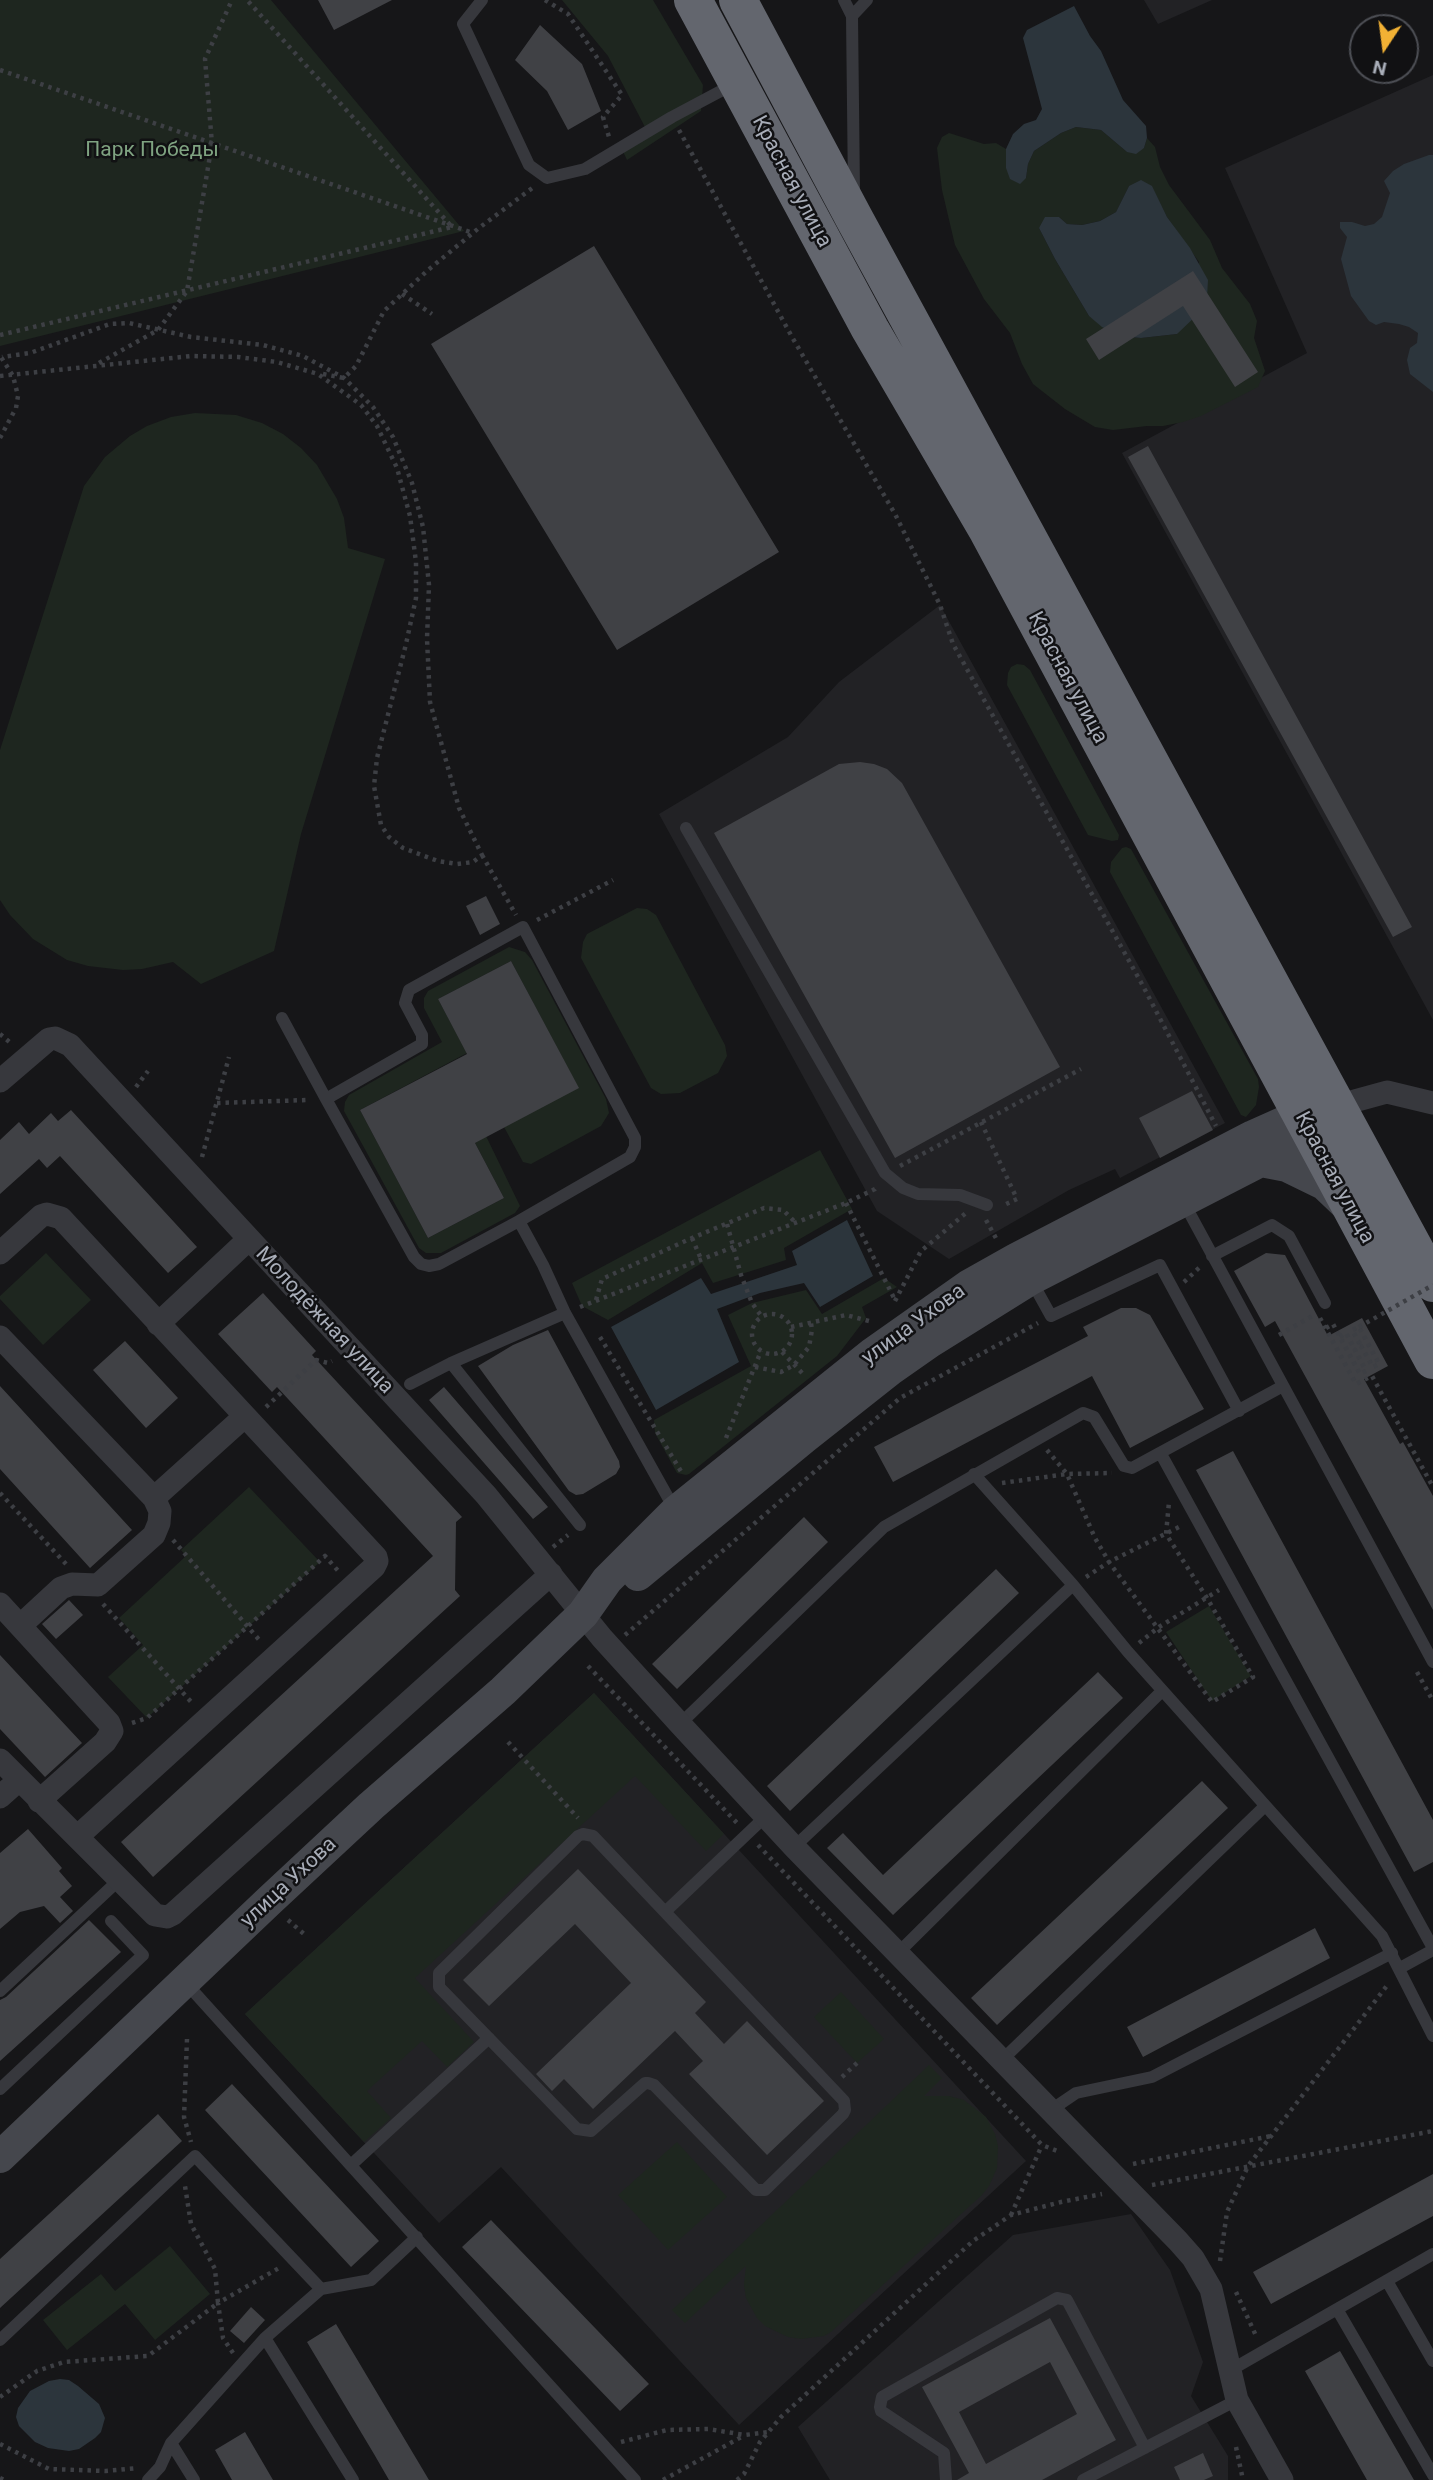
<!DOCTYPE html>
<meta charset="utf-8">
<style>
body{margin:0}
#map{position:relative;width:1433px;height:2480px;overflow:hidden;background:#161618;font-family:Roboto,sans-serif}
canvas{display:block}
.north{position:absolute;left:1349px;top:14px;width:70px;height:70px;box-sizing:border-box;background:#111113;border:2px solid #4d4f55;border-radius:50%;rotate:193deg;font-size:19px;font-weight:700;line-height:28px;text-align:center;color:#a8adb8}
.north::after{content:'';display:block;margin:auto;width:24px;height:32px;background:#f2b134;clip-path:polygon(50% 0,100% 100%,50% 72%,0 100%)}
</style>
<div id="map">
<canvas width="1433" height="2480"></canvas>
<div class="north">N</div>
</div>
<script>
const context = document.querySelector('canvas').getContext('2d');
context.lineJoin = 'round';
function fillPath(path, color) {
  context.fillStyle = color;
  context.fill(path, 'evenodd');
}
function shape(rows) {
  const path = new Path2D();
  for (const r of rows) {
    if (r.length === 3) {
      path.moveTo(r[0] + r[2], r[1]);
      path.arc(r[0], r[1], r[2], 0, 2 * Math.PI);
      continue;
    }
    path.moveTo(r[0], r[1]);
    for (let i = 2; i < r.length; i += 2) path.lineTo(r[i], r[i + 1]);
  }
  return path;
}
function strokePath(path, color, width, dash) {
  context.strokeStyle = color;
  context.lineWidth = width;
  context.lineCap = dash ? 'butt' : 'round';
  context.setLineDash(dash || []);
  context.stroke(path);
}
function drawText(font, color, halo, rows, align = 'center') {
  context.font = font + ' Roboto,sans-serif';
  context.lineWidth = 5;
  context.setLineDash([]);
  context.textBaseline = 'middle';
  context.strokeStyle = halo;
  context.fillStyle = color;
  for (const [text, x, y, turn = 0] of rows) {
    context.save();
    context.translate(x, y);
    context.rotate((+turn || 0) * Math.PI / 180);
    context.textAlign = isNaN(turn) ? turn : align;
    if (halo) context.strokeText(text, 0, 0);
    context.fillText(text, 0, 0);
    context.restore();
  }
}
fillPath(shape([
 [1144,0,1212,0,1158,24],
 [1433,75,1433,1020,1122,453,1307,353,1225,168],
 [940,605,1225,1123,1120,1178,1115,1169,1069,1190,949,1259,877,1211,659,814,788,737,839,682],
 [594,1693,1026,2161,739,2425,501,2167,439,2223,245,2014],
 [1131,2214,1170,2270,1203,2362,1191,2396,1228,2456,1228,2480,830,2480,798,2427,1013,2235]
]), '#222225');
fillPath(shape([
 [0,0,271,0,464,231,0,346],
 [562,0,653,0,703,85,701,111,627,160,619,143,646,129,608,56],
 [1076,127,1101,130,1127,152,1144,148,1147,138,1155,147,1160,167,1169,185,1210,240,1222,268,1250,304,1257,321,1254,338,1265,371,1258,387,1201,416,1183,422,1163,426,1147,426,1113,430,1095,427,1065,409,1033,384,1022,364,1010,333,984,299,955,245,942,190,937,148,942,137,949,133,984,144,996,143,1006,149,1006,168,1026,178,1028,164,1034,151,1061,133],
 [1129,186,1151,186,1167,217,1199,262,1177,334,1141,338,1121,336,1089,316,1055,259,1039,228,1059,217,1067,224,1082,225,1100,221,1116,212],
 [195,413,236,415,262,423,283,434,301,448,317,465,337,499,344,518,348,548,385,559,301,834,274,951,201,984,173,962,142,969,123,970,88,966,67,960,33,939,10,915,0,900,0,750,84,486,105,457,130,436,147,426,171,417],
 [1017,664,1024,665,1030,670,1119,835,1118,840,1112,841,1088,835,1007,685,1008,673,1011,667],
 [1126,847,1131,849,1258,1079,1259,1087,1256,1105,1246,1117,1241,1115,1110,872,1111,862,1122,848],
 [637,908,647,909,656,915,725,1045,727,1056,718,1073,680,1093,661,1094,651,1088,581,958,583,942,587,934],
 [509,947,525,952,532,960,606,1099,609,1113,601,1126,531,1164,523,1162,504,1127,578,1087,511,961,438,999,467,1053,360,1110,428,1238,504,1198,475,1143,486,1136,520,1206,515,1213,441,1253,426,1253,419,1248,344,1111,345,1102,349,1095,442,1042,424,1008,424,998,428,991],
 [820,1150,852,1209,784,1248,786,1260,713,1283,702,1263,608,1320,582,1306,572,1283],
 [46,1253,91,1300,43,1345,0,1299,0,1296],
 [884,1278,897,1287,862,1307,866,1318,837,1356,689,1474,686,1475,677,1473,655,1433,654,1420,751,1366,728,1315,752,1303,806,1290,822,1314],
 [249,1487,320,1562,147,1718,108,1677,143,1645,119,1618,186,1556,181,1550],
 [1209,1606,1251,1676,1212,1701,1166,1632],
 [594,1693,724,1834,706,1851,635,1776,415,1978,474,2042,447,2067,422,2041,367,2091,391,2118,364,2142,245,2014],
 [841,1992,884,2039,857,2063,814,2017],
 [929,2065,942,2078,924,2096,949,2096,964,2100,986,2117,995,2134,998,2146,997,2168,989,2186,982,2195,831,2332,824,2336,801,2339,788,2337,765,2326,757,2318,746,2298,744,2285,746,2266,685,2323,672,2310],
 [677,2142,727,2197,668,2250,618,2195],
 [170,2246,210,2294,155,2340,125,2304,67,2350,43,2320,101,2274,115,2291]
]), '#1e261f');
fillPath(shape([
 [1074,6,1090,36,1101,51,1123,100,1146,126,1147,138,1144,148,1136,154,1127,152,1101,130,1076,127,1061,133,1034,151,1028,164,1026,178,1020,184,1010,179,1006,168,1006,149,1013,134,1024,124,1036,120,1042,109,1023,38,1027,30],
 [1429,155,1433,155,1433,392,1410,374,1407,360,1410,348,1417,343,1418,333,1409,327,1399,324,1384,322,1376,325,1369,321,1351,296,1341,259,1347,237,1340,228,1340,222,1352,222,1365,226,1374,224,1382,217,1390,193,1384,181,1393,171,1404,164],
 [1141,180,1152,186,1167,217,1190,248,1208,280,1207,298,1199,313,1177,334,1141,338,1121,336,1102,327,1089,316,1055,259,1039,228,1045,217,1059,217,1067,224,1082,225,1100,221,1116,212,1129,186],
 [847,1220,873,1276,820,1307,804,1283,760,1293,717,1309,739,1362,656,1410,611,1327,701,1278,711,1294,797,1265,792,1251],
 [60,2379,69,2380,78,2386,99,2404,105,2418,101,2432,95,2438,79,2449,69,2451,48,2448,35,2442,19,2426,16,2417,18,2408,30,2391,49,2381]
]), '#2c353c');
fillPath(shape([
 [318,0,392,0,334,30],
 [540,25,582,64,601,111,568,130,547,91,515,60],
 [594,246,779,552,617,650,431,344],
 [1193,271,1258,372,1235,387,1183,306,1099,360,1086,339],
 [1148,446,1412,927,1393,937,1128,457],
 [860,762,874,764,887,769,902,783,1060,1067,895,1158,714,833,839,764],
 [486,896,500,924,480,935,466,906],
 [511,961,579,1088,475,1143,504,1198,428,1238,360,1110,467,1054,438,999],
 [1192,1091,1213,1130,1160,1158,1139,1118],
 [71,1110,197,1247,168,1273,60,1156,47,1168,39,1159,0,1194,0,1140,19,1122,29,1134,51,1113,58,1121],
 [1266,1253,1285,1255,1328,1336,1362,1318,1388,1366,1364,1379,1400,1444,1403,1442,1433,1496,1433,1610,1275,1321,1265,1327,1234,1271],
 [263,1293,316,1351,312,1355,462,1517,456,1522,455,1590,460,1596,153,1877,121,1842,433,1556,277,1387,272,1392,218,1334],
 [1121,1308,1136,1308,1150,1315,1204,1409,1130,1448,1092,1376,893,1482,874,1447,1088,1336,1083,1327],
 [548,1330,619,1461,620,1467,616,1474,583,1494,576,1495,569,1491,478,1366,513,1345],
 [125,1341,178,1398,146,1428,93,1370],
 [0,1386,132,1530,90,1568,0,1469],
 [444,1387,548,1507,533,1519,429,1400],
 [1233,1451,1433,1820,1433,1862,1414,1872,1196,1470],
 [804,1517,828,1542,677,1689,652,1664],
 [996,1569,1019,1593,790,1811,767,1786],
 [69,1600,83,1615,56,1639,42,1624],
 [0,1655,82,1743,45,1777,0,1729],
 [1098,1672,1123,1698,893,1915,827,1848,843,1833,883,1875],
 [1202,1781,1228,1808,997,2025,971,1998],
 [28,1829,62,1868,59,1871,72,1886,60,1897,73,1911,60,1923,44,1906,20,1912,0,1929,0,1853],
 [578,1869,706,2002,695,2013,724,2044,747,2021,824,2101,767,2155,689,2074,703,2061,675,2031,593,2109,564,2079,552,2091,536,2074,631,1983,575,1924,489,2006,463,1980],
 [89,1920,121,1952,0,2061,0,2000,6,1997],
 [1315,1928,1330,1958,1143,2057,1127,2027],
 [232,2084,379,2241,351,2267,205,2110],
 [158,2114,182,2141,0,2308,0,2259],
 [1433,2174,1433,2216,1271,2304,1253,2272],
 [491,2220,649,2384,620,2411,462,2247],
 [251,2307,265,2320,244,2343,230,2331],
 [1050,2318,1116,2440,1042,2480,957,2480,969,2473,922,2387],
 [1050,2362,1077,2414,986,2464,959,2412],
 [336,2324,429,2480,389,2480,374,2454,307,2342],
 [1340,2351,1379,2419,1414,2480,1367,2480,1305,2371],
 [245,2432,273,2480,232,2480,215,2450],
 [1203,2453,1213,2476,1204,2480,1180,2480,1174,2467]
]), '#404145');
strokePath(shape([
 [545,0,568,14,622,95,603,117,609,137],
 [0,70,473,233],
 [679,130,792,337,895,514,940,605,953,644,1143,986,1216,1126],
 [402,294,432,314],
 [0,335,452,227,247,0],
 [99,363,158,330,187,291,212,144,205,59,232,0],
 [323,374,344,378,356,366,384,311,428,270,479,228,535,186],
 [0,376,191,356,238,357,277,362,318,374,361,405,377,426,397,468,410,516,416,562,416,598,406,644,377,758,374,786,381,825,389,837,403,848,438,861,457,864,473,862,482,855,459,808,430,702,427,639,429,585,423,527,412,483,393,437,373,407,344,378,303,356,263,345,191,337,129,323,110,324,30,353,2,357],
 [0,438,16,408,18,396,13,376,1,357],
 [482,855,516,915],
 [537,920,613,880],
 [0,1034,13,1045],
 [136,1087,148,1071],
 [217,1103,308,1100],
 [981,1122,1017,1199,1002,1206],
 [202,1157,229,1057],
 [900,1166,1081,1069],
 [846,1203,895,1300],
 [986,1220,997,1240],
 [727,1224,741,1275,752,1303,762,1317],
 [692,1238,701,1259],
 [1184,1282,1201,1266],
 [596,1300,602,1279,692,1238,764,1208,783,1210,796,1223],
 [895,1301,921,1251,966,1213],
 [580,1307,846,1203,875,1189,878,1185],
 [772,1334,20],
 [1320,1318,1356,1384,1372,1376,1433,1487],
 [791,1327,846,1315,869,1321],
 [1326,1328,1333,1324,1360,1374,1366,1371,1355,1350,1361,1346,1373,1367,1379,1364,1359,1327,1352,1330,1361,1346],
 [1279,1335,1314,1315],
 [600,1337,682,1473],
 [1340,1337,1346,1333,1355,1350],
 [782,1352,805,1376],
 [755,1367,781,1372,794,1365,809,1347,812,1330,811,1323],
 [266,1407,316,1360,328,1363,332,1361],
 [726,1438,761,1351],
 [1047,1450,1067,1474,1095,1538,1109,1562,1212,1702,1253,1677,1207,1598,1166,1534,1169,1502],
 [1002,1483,1067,1474,1112,1473],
 [0,1493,66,1564],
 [173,1540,261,1642],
 [553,1547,568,1535],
 [1086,1577,1109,1562,1183,1525],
 [103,1604,193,1704],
 [625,1635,900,1398,1038,1323],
 [1139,1643,1159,1627,1219,1590],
 [588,1666,738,1824],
 [1417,1672,1433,1701],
 [132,1723,147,1718,325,1556,340,1573],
 [508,1742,578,1818],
 [758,1845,1042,2145,1060,2152],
 [288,1920,304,1934],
 [187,2039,184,2117,191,2142],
 [842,2077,857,2063],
 [1133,2164,1271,2136],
 [1152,2185,1433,2131],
 [1011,2215,1042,2145],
 [1220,2261,1227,2212,1248,2166,1389,1983],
 [1236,2292,1257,2338],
 [233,2353,223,2338,218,2303,279,2268],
 [0,2397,37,2371,64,2362,148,2356,218,2303,215,2269,191,2224,185,2186],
 [621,2442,667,2430,708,2429,745,2435,768,2432],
 [0,2444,49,2469,106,2471,138,2468],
 [1236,2447,1243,2480],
 [0,2478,4,2480],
 [663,2480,745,2435],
 [737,2480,744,2474,760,2442,781,2417,973,2241,1011,2215,1061,2202,1102,2194]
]), '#3d3f44', 4.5, [3.5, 5]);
strokePath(shape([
 [482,0,463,24,529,165,547,178,585,169,672,117,734,84],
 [844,0,852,16,854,193],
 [852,16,867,0],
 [686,828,885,1173,903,1188,918,1194,960,1195,987,1205],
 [282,1018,326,1099,414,1257,421,1264,429,1266,439,1264,519,1221,630,1157,635,1147,635,1138,523,927,409,990,405,1003,422,1035,422,1044,326,1099],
 [1183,1201,1433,1662],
 [519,1221,543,1265,565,1313,675,1510],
 [1212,1256,1272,1225,1289,1236,1325,1303],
 [1031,1280,1051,1316,1160,1265,1239,1411],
 [451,1363,580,1525],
 [410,1384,451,1363,565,1313],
 [1161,1454,1433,1948],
 [974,1474,1073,1585,1128,1652,1382,1936,1433,2036],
 [680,1724,884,1527,1083,1413,1094,1417,1124,1466,1132,1468,1283,1386],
 [583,1834,593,1836,844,2101,845,2110,843,2114,765,2190,756,2190,654,2085,648,2083,645,2083,591,2131,577,2129,439,1987,439,1973,578,1836,583,1834],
 [794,1847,1073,1585],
 [665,1912,766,1816],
 [898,1953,1162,1691],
 [1400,1968,1433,1950],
 [185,1982,635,2480],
 [0,1991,119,1880],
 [1002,2060,1265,1806],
 [0,2089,143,1955,111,1921],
 [1051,2110,1076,2093,1152,2077,1392,1953],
 [351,2165,489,2038],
 [1387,2281,1433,2361],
 [1337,2309,1433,2475],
 [265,2338,353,2480],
 [0,2340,195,2156,321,2289],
 [1229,2371,1433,2254],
 [171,2443,194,2480],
 [148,2480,160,2467,171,2443,265,2338,321,2289,371,2280,417,2237],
 [946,2480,944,2453,881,2411,880,2407,882,2397,1057,2298,1067,2300,1145,2448],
 [1083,2480,1237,2400]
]), '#37383d', 12);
strokePath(shape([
 [0,1081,49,1039,55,1038,70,1045,486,1495,602,1638,680,1724,794,1847,1178,2241,1193,2258,1211,2289,1237,2400,1282,2480],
 [1336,1106,1387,1092,1433,1103],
 [0,1253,41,1216,47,1214,61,1218,376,1557,377,1561,374,1567,77,1837],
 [158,1324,249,1239],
 [0,1337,154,1498],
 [0,1604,109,1723,112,1731,105,1742,39,1801],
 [21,1625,61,1588,72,1584,98,1585,154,1535,159,1523,160,1511,154,1498,244,1417],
 [0,1760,155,1915,167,1917,173,1914,551,1574],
 [0,1797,19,1780]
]), '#37383d', 23);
strokePath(shape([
 [1261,1161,1287,1166,1324,1184,1345,1204],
 [638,1575,804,1438,890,1370,930,1342,1031,1279,1311,1135,1326,1118],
 [0,2157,269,1901,371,1806,503,1691,583,1614,607,1580,675,1512,873,1353,968,1286,1016,1259,1253,1136,1300,1115,1324,1109]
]), '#45474d', 32);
strokePath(shape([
 [693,0,870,329,988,531,1433,1360],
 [738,0,854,218,1433,1283]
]), '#63666e', 38);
strokePath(shape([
 [1359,1327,1433,1285]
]), '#3d3f44', 4.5, [3.5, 5]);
drawText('21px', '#7fa381', '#111113', [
 ["Парк Победы",152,151]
]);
drawText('21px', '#a8adb8', '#111113', [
 ["Красная улица",791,182,62],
 ["Красная улица",1067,678,62],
 ["Красная улица",1334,1178,62],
 ["Молодёжная улица",324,1321,47],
 ["улица Ухова",914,1325,-36],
 ["улица Ухова",289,1883,-43]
]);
</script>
